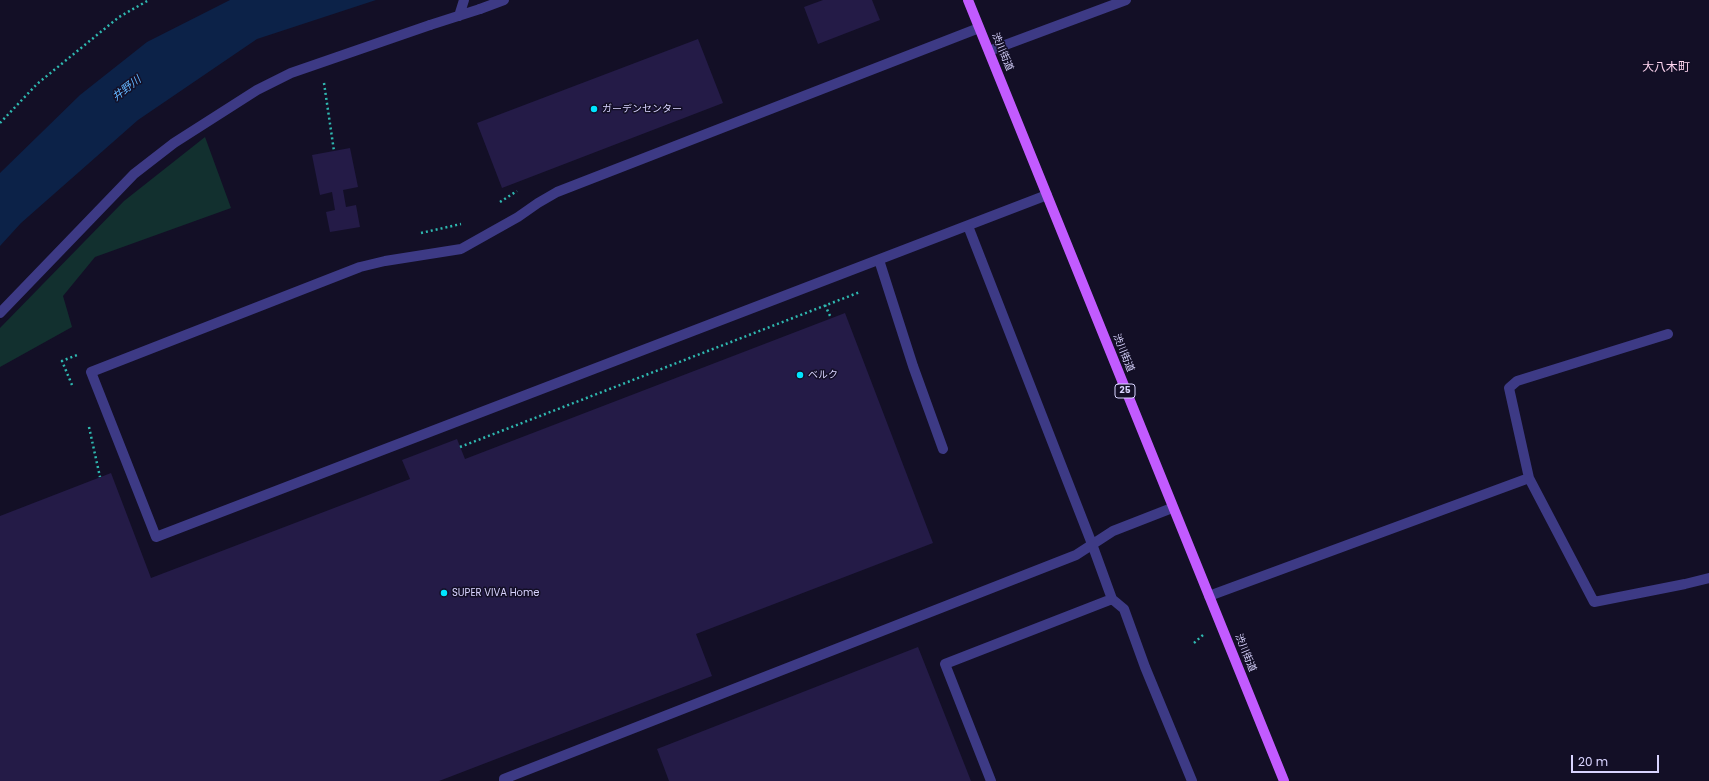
<!DOCTYPE html>
<meta charset="utf-8">
<style>
body{margin:0}
#map{position:relative;width:1709px;height:781px;overflow:hidden;background:#130f26;font-family:Poppins,sans-serif}
canvas{display:block}
.scale{position:absolute;left:1571px;top:755px;width:88px;height:18px;box-sizing:border-box;border:2px solid #d9d4ff;border-top:0;padding-left:5px;font-size:12px;line-height:14px;white-space:nowrap;color:#d9d4ff;-webkit-text-stroke:3px #130f26;paint-order:stroke}
</style>
<div id="map">
<canvas width="1709" height="781"></canvas>
<div class="scale">20 m</div>
</div>
<script>
const context = document.querySelector('canvas').getContext('2d');
context.lineJoin = 'round';
function fillPath(path, color) {
  context.fillStyle = color;
  context.fill(path, 'evenodd');
}
function shape(rows) {
  const path = new Path2D();
  for (const r of rows) {
    path.moveTo(r[0], r[1]);
    for (let i = 2; i < r.length; i += 2) path.lineTo(r[i], r[i + 1]);
  }
  return path;
}
function strokePath(path, color, width, dash) {
  context.strokeStyle = color;
  context.lineWidth = width;
  context.lineCap = dash ? 'butt' : 'round';
  context.setLineDash(dash || []);
  context.stroke(path);
}
function drawText(font, color, halo, rows, align = 'center') {
  context.font = font + ' Poppins,"Noto Sans JP",sans-serif';
  context.lineWidth = 3;
  context.setLineDash([]);
  context.textBaseline = 'middle';
  context.strokeStyle = halo;
  context.fillStyle = color;
  for (const [text, x, y, turn = 0] of rows) {
    context.save();
    context.translate(x, y);
    context.rotate((+turn || 0) * Math.PI / 180);
    context.textAlign = isNaN(turn) ? turn : align;
    if (halo) context.strokeText(text, 0, 0);
    context.fillText(text, 0, 0);
    context.restore();
  }
}
fillPath(shape([
 [205,137,231,208,95,257,63,296,72,327,0,367,0,328,124,201]
]), '#12302f');
fillPath(shape([
 [230,0,376,0,257,39,138,120,21,223,0,246,0,173,80,95,147,42]
]), '#0c2248');
fillPath(shape([
 [823,0,872,0,880,20,818,44,804,7],
 [698,39,723,103,502,188,477,123],
 [350,148,358,187,343,190,346,207,356,205,360,227,330,232,326,212,335,210,332,192,320,195,312,155],
 [845,313,933,543,696,634,712,676,439,781,0,781,0,516,111,473,151,578,410,479,402,460,457,439,465,459],
 [918,647,971,781,669,781,657,749]
]), '#241b47');
strokePath(shape([
 [324,83,334,151],
 [0,123,37,84,119,17,149,0],
 [500,202,517,191],
 [421,233,461,224],
 [825,305,831,318],
 [72,385,62,361,77,355],
 [89,427,100,477],
 [460,447,860,292],
 [1194,643,1203,635]
]), '#2fb8b0', 2.5, [2, 3]);
strokePath(shape([
 [480,9,504,0],
 [979,28,557,192,538,203,518,217,461,249,385,261,360,267,91,372,156,537,1047,195],
 [989,51,1126,0],
 [968,226,1092,544,1112,599,1124,609,1145,667,1192,781],
 [879,260,913,366,943,449],
 [0,313,134,174,174,143,257,90,291,73,430,25],
 [1668,334,1517,381,1509,388,1529,478,1594,602,1685,584,1709,578],
 [1209,596,1529,478],
 [504,781,504,779,1076,555,1113,531,1172,508],
 [991,781,945,664,1112,599]
]), '#3d3a85', 10);
strokePath(shape([
 [459,16,464,0],
 [430,25,480,9]
]), '#3d3a85', 10);
strokePath(shape([
 [968,0,1284,781]
]), '#c25bff', 10);
for (const [x, y, r, color] of [
 [594,109,4,"#00e5ff"],
 [800,375,4,"#00e5ff"],
 [444,593,4,"#00e5ff"]
]) {
  const dot = new Path2D();
  dot.arc(x, y, r, 0, 2 * Math.PI);
  context.fillStyle = color;
  context.fill(dot);
  strokePath(dot, '#130f26', 1.5);
}
for (const [x, y, w] of [
 [1125,391,20]
]) {
  const box = new Path2D();
  box.roundRect(x - w / 2, y - 7, w, 14, 3);
  context.fillStyle = '#130f26';
  context.fill(box);
  strokePath(box, '#d9d4ff', 1);
}
drawText('bold 9px', '#d9d4ff', null, [
 ["25",1125,391]
]);
drawText('10px', '#d9d4ff', '#130f26', [
 ["渋川街道",1002,52,67],
 ["渋川街道",1123,353,68],
 ["渋川街道",1245,653,68]
]);
drawText('10px', '#d9d4ff', '#130f26', [
 ["ガーデンセンター",602,109],
 ["ベルク",808,375],
 ["SUPER VIVA Home",452,593]
], 'left');
drawText('italic 11px', '#62b6ff', '#130f26', [
 ["井野川",127,89,-38]
]);
drawText('12px', '#ffd6f0', '#130f26', [
 ["大八木町",1666,68]
]);
</script>
